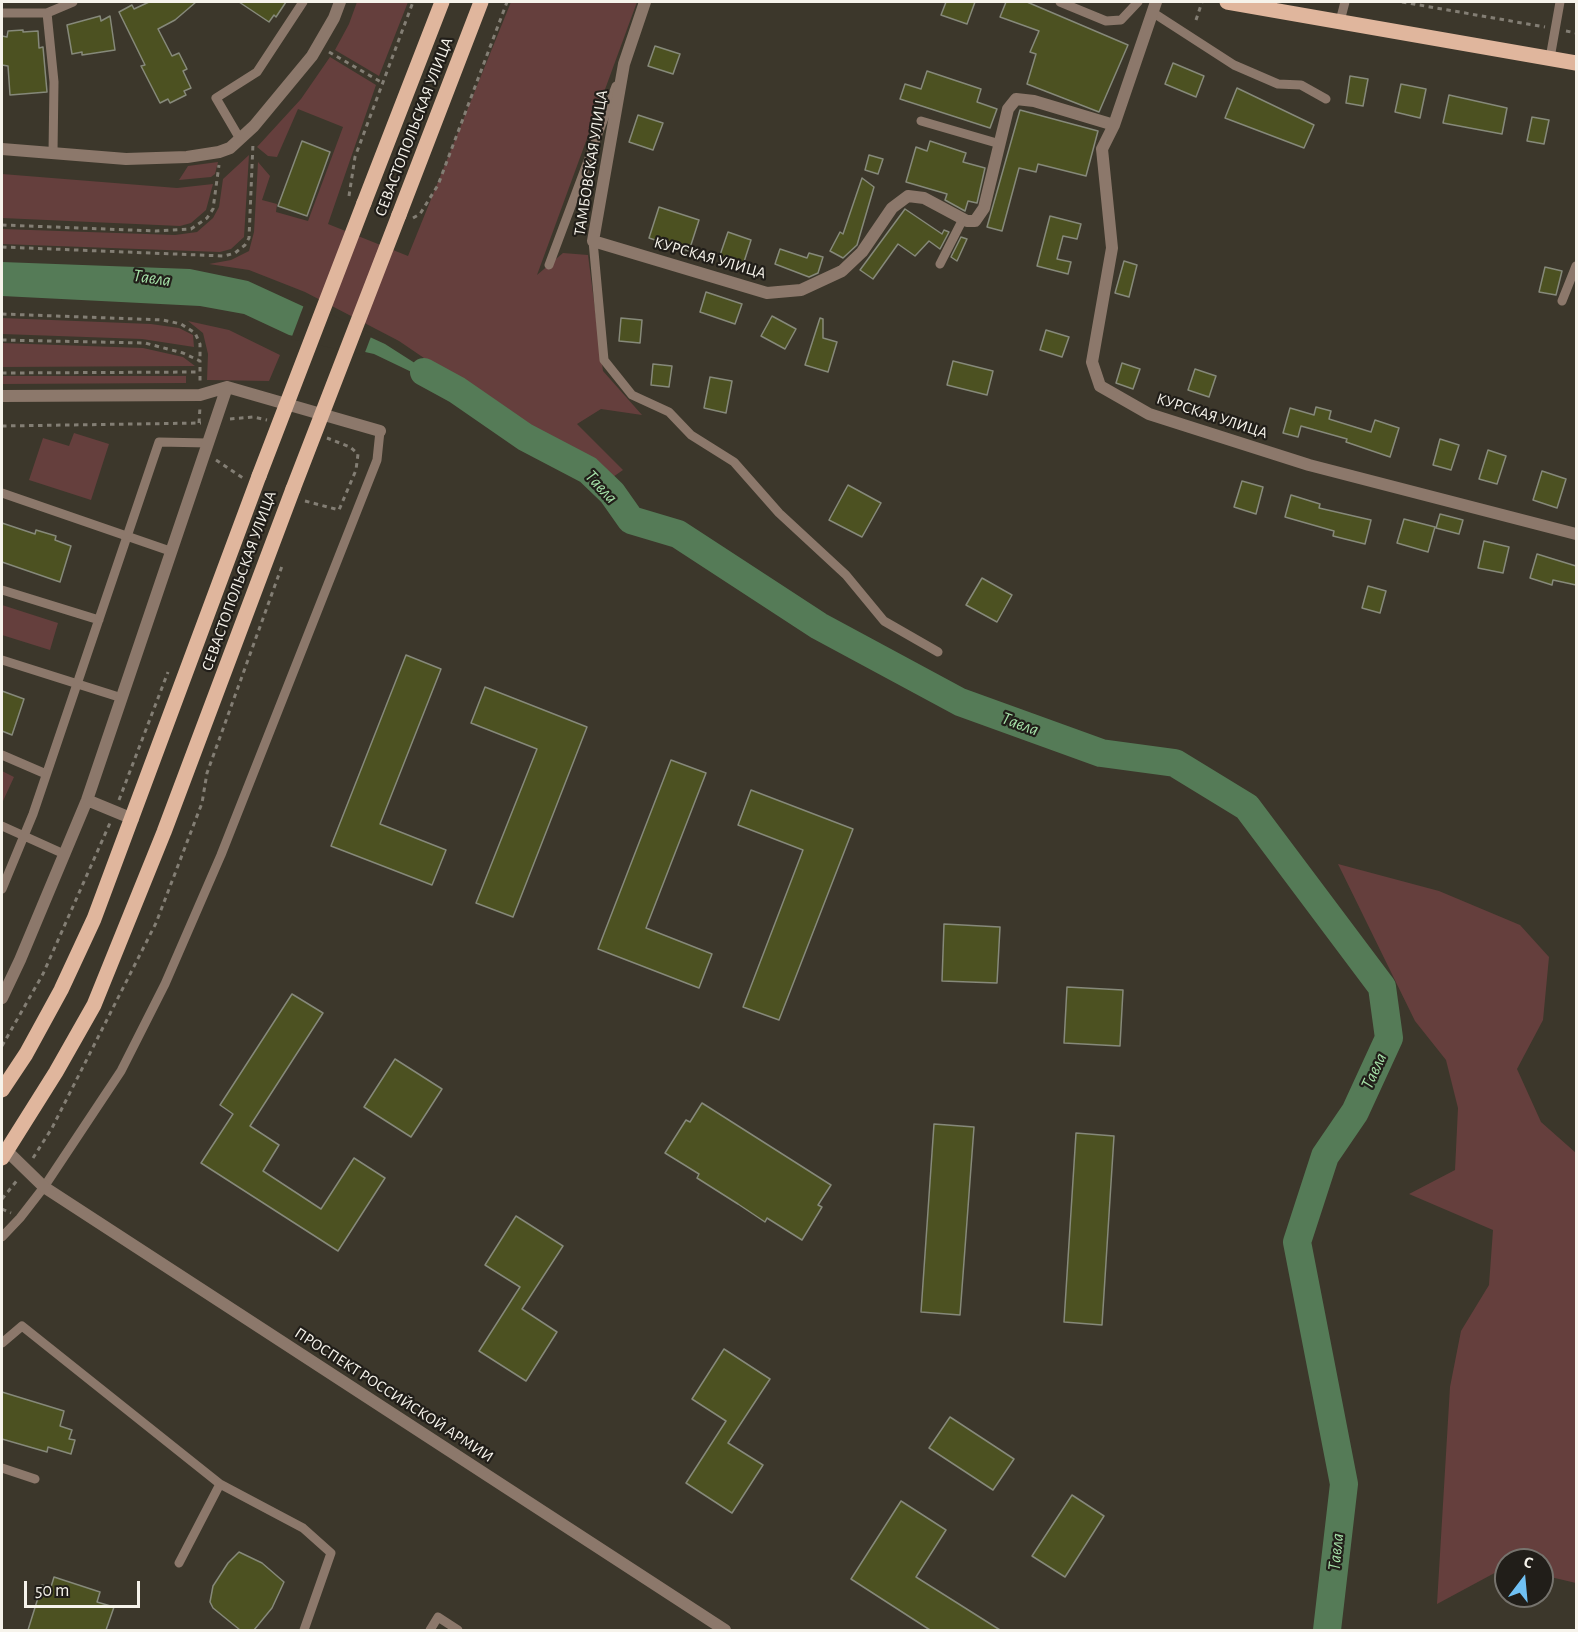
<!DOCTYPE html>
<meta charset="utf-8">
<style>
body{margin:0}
#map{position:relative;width:1578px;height:1632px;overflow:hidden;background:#3c372b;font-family:"Alegreya Sans",sans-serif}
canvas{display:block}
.frame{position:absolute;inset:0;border:3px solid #f6f3eb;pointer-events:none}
.north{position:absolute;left:1494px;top:1548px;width:60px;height:60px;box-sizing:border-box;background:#211e19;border:2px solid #76736d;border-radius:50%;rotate:16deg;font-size:16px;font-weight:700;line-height:24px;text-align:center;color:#f6f3eb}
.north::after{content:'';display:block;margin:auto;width:21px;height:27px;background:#70c1f4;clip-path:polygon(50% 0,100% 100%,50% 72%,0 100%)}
.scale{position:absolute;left:24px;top:1581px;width:116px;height:27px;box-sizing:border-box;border:3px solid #f6f3eb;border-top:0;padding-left:8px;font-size:18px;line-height:21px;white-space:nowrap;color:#f6f3eb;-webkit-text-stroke:4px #211e19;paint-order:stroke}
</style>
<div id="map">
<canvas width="1578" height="1632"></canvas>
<div class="frame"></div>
<div class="north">С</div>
<div class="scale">50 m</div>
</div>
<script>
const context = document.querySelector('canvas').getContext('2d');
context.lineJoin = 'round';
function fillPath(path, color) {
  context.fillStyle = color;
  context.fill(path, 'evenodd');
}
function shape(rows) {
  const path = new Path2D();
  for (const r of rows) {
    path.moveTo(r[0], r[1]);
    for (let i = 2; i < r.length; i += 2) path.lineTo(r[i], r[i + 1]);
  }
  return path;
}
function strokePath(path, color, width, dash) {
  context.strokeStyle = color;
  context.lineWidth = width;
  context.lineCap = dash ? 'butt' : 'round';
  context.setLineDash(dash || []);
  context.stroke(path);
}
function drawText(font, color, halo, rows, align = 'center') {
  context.font = font + ' "Alegreya Sans",sans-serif';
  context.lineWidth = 4.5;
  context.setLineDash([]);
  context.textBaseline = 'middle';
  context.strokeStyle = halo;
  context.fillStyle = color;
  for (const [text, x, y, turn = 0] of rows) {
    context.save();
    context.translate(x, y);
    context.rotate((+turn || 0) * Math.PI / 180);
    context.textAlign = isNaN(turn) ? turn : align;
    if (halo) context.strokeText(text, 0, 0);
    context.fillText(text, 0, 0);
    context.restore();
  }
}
fillPath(shape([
 [357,2,408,2,379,76,335,50,349,24],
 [511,2,637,2,537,275,563,253,588,255,603,371,642,415,601,409,577,424,623,470,613,477,518,422,399,341,305,292,249,270,209,264,231,260,249,251,254,232,258,162,270,176,262,200,277,204,276,212,308,221,343,127,298,109,277,157,268,156,257,147,301,99,330,57,376,85,328,224,408,256],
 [249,155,244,237,231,249,220,252,2,244,2,229,175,235,197,232,213,218,219,207,223,179],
 [218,162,215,174,211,177,179,180,188,166],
 [2,174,177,188,213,184,206,210,191,223,180,226,2,218],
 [2,318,151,324,179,328,193,335,194,347,142,339,2,334],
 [188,321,229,330,280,355,269,381,207,380,208,354,203,333],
 [2,343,143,348,183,357,195,366,2,367],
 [2,376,186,376,186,383,2,384],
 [74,433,109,444,91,500,29,480,43,438,69,446],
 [2,605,58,623,50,650,2,635],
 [2,771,14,777,3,801,2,800],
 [1338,864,1439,891,1520,925,1549,957,1543,1020,1517,1069,1541,1122,1576,1153,1576,1583,1542,1575,1542,1560,1506,1560,1506,1570,1502,1569,1437,1604,1450,1387,1461,1331,1489,1285,1493,1230,1409,1194,1455,1170,1458,1108,1446,1060,1415,1021]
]), '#653f3d');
fillPath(shape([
 [2,262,190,269,248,281,385,344,457,390,422,377,374,354,289,335,244,314,200,306,2,296]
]), '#557b57');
fillPath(shape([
 [305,302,372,334,364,355,291,339]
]), '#3c372b');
strokePath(shape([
 [424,372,457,390,525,437,588,470,612,493,631,520,678,534,819,626,960,702,1101,753,1175,763,1247,807,1382,987,1389,1038,1355,1112,1325,1156,1297,1242,1344,1484,1327,1630]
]), '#557b57', 28);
const building = shape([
 [149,2,196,2,175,20,158,29,172,56,179,53,187,69,183,71,191,88,184,91,186,95,170,103,168,99,160,103,141,66,145,65,119,12,132,5,134,9,149,2],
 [239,2,286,2,276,17,274,15,269,22,239,2],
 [946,2,975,2,967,24,941,15,946,2],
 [1006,2,1027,2,1128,45,1099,112,1027,84,1036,54,1030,52,1039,31,1000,17,1006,2],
 [100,16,101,21,110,16,115,50,82,55,82,52,72,54,67,25,100,16],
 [23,30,23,32,38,31,39,48,43,47,47,92,10,95,8,66,2,65,2,36,7,37,8,31,23,30],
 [655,46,680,54,673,74,648,66,655,46],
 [1173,63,1204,76,1196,97,1165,84,1173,63],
 [927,71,981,89,977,102,997,109,990,128,900,99,905,84,921,89,927,71],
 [1350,76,1368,79,1363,106,1346,103,1350,76],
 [1401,84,1426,89,1420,118,1395,112,1401,84],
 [1237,88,1314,125,1304,148,1225,118,1237,88],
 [1449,95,1507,108,1502,134,1443,123,1449,95],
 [1020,110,1098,131,1086,176,1038,164,1036,172,1019,168,1002,231,987,227,1020,110],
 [638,115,663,123,653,150,629,142,638,115],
 [1532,117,1549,120,1544,144,1527,141,1532,117],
 [302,141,330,152,307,216,278,206,302,141],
 [930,141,966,153,963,162,985,168,977,203,968,201,965,211,945,200,947,194,906,182,916,147,927,151,930,141],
 [869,155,883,159,878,174,865,170,869,155],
 [862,178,874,187,857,245,843,258,830,251,840,232,843,234,862,178],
 [659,207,699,220,689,251,649,238,659,207],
 [905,209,942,234,944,230,949,232,940,249,929,241,915,256,898,244,873,279,860,270,905,209],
 [1050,216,1081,224,1077,239,1063,236,1057,259,1071,262,1068,274,1037,266,1050,216],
 [728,232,751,240,743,265,719,258,728,232],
 [961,237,967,239,957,261,951,257,961,237],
 [780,249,807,258,809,253,823,257,818,273,809,277,775,264,780,249],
 [1124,261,1137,265,1129,297,1115,293,1124,261],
 [1545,267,1562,271,1556,295,1539,292,1545,267],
 [706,292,742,304,735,324,700,312,706,292],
 [772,316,796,329,785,349,761,336,772,316],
 [621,318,642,320,640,343,619,341,621,318],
 [820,318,823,319,823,338,837,342,828,372,805,365,820,318],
 [1046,330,1069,337,1062,357,1040,350,1046,330],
 [953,361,993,371,987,395,947,385,953,361],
 [1122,363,1140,369,1133,389,1116,383,1122,363],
 [653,364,672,366,669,387,651,385,653,364],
 [1195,369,1216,376,1209,397,1188,390,1195,369],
 [710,377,732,381,726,413,704,408,710,377],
 [1316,407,1331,411,1329,419,1371,432,1375,420,1399,428,1390,457,1346,442,1347,439,1301,426,1298,437,1283,433,1290,408,1314,415,1316,407],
 [1440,439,1459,445,1451,470,1433,465,1440,439],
 [1488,450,1506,456,1497,484,1479,479,1488,450],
 [1542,471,1566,479,1557,508,1533,500,1542,471],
 [1242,481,1263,487,1256,514,1234,507,1242,481],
 [848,485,881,503,862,537,829,520,848,485],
 [1291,495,1320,504,1319,508,1371,520,1365,544,1333,536,1334,531,1285,517,1291,495],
 [1440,514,1463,520,1459,534,1436,528,1440,514],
 [1404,519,1435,527,1428,552,1397,543,1404,519],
 [2,523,35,534,36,530,56,536,55,540,71,546,60,582,2,562,2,523],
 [1484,541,1509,547,1503,573,1478,568,1484,541],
 [1537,554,1576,566,1576,585,1553,580,1552,585,1530,578,1537,554],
 [982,578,1012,595,997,622,966,605,982,578],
 [1368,586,1386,591,1380,613,1362,608,1368,586],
 [406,655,441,669,380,824,446,850,432,885,331,846,406,655],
 [485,687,587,727,513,917,476,903,537,749,471,723,485,687],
 [2,691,24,699,12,735,2,731,2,691],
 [671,760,706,773,646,928,712,954,699,988,598,949,671,760],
 [751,790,853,829,779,1020,743,1007,803,850,738,825,751,790],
 [944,924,1000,927,997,983,942,981,944,924],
 [1067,987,1123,990,1120,1046,1064,1043,1067,987],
 [292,994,323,1013,250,1126,279,1145,263,1171,321,1209,354,1158,385,1178,338,1251,201,1163,233,1114,220,1105,292,994],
 [395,1059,442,1089,411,1137,364,1107,395,1059],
 [702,1103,831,1185,818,1205,822,1207,802,1240,767,1218,765,1222,738,1204,697,1178,699,1174,665,1153,686,1120,690,1122,702,1103],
 [934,1124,974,1127,960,1315,921,1312,934,1124],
 [1076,1133,1114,1136,1102,1325,1064,1322,1076,1133],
 [516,1216,563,1246,522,1309,557,1332,526,1381,479,1351,520,1287,485,1265,516,1216],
 [724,1349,770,1379,728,1443,763,1465,732,1513,686,1483,726,1421,692,1399,724,1349],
 [2,1392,64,1411,60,1426,72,1430,69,1439,75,1440,71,1454,48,1447,47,1452,2,1439,2,1392],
 [950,1417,1014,1459,993,1490,929,1448,950,1417],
 [1072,1495,1104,1516,1065,1577,1032,1556,1072,1495],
 [901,1501,946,1530,916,1577,1000,1630,930,1630,851,1579,901,1501],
 [239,1552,262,1563,284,1582,272,1608,254,1630,240,1630,213,1608,210,1602,213,1586,228,1563,239,1552],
 [54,1577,100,1592,97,1602,114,1607,106,1630,28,1630,42,1585,51,1587,54,1577]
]);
fillPath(building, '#4c5121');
strokePath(building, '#86897a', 1.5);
strokePath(shape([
 [1402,2,1545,27],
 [1196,20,1202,2],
 [1566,31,1576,33],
 [329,52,381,82],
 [349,196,355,157,413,2],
 [413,218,420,214,438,185,507,2],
 [2,225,156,231,191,229,207,218,213,209,219,165],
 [2,247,224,256,235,253,245,245,249,238,253,143],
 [2,314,163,320,181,324,195,333,200,344,200,361],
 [2,340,145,343,183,353,200,361,200,382],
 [2,373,200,372],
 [230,419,253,417,267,420],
 [199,423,200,407],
 [2,426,201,423],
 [216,460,243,478],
 [305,501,339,510,356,470,358,454,350,447,327,438],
 [119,800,168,672],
 [2,1046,43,974,110,823],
 [33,1158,52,1128,156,923,202,803,207,773,282,566],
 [2,1199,19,1178],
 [2,1209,11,1213]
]), '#837e74', 3, [4.5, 4.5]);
strokePath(shape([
 [1060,2,1106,21,1121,20,1138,2],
 [1152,12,1234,65,1278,84,1301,85,1326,99],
 [2,13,47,13,73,2],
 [47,13,54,82,53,153],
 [1340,21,1345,2],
 [1550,58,1560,2],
 [921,121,1000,144],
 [240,139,216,98,257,72,303,2],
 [593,241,604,360,632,395,669,412,691,435,734,462,779,513,846,575,884,621,938,652],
 [940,264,963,219],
 [549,265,616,86],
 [1562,301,1576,266],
 [2,493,170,551],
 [2,590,99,620],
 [2,660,122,698],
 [2,755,46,774],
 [2,826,64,854],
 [2,889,33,814,159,442,208,443],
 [2,1237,20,1218,44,1187,121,1071,165,984,221,855,377,460,380,431],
 [2,1343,22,1326,220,1484,303,1528,331,1553],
 [2,1468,35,1479],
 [179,1563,220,1484],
 [304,1630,331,1553],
 [430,1630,438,1617,458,1630]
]), '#8c786b', 9);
strokePath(shape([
 [645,2,624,64,593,241,767,293,801,290,842,271,862,252,892,208,908,196,924,198,967,221,975,221,984,208,1008,109,1016,99,1034,101,1114,125],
 [1156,2,1114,125,1102,149,1112,248,1092,362,1100,386,1149,414,1309,465,1576,534],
 [2,149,126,159,187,157,219,152,230,148,254,126,312,56,334,18,340,2],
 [2,396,200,395,227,387,380,431],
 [87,800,133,819],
 [2,998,20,960,87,800,227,387],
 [7,1151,44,1187,725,1630]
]), '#8c786b', 12);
strokePath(shape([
 [1227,2,1576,63],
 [364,203,442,2],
 [399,215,481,2],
 [2,1090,26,1054,61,990,94,919,259,476],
 [2,1158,56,1072,94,1005,164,832,293,489]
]), '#e0b69d', 15);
strokePath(shape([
 [259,476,364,203],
 [293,489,399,215]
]), '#e0b69d', 15);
drawText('16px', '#f6f3eb', '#211e19', [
 ["СЕВАСТОПОЛЬСКАЯ УЛИЦА",414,127,-69],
 ["ТАМБОВСКАЯ УЛИЦА",591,163,-81],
 ["КУРСКАЯ УЛИЦА",710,258,16],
 ["КУРСКАЯ УЛИЦА",1212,416,18],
 ["СЕВАСТОПОЛЬСКАЯ УЛИЦА",239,581,-70],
 ["ПРОСПЕКТ РОССИЙСКОЙ АРМИИ",394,1395,33]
]);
drawText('italic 18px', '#a7e3aa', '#211e19', [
 ["Тавла",152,278,8],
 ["Тавла",601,487,47],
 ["Тавла",1020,724,20],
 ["Тавла",1374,1071,-65],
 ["Тавла",1336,1552,-84]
]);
</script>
